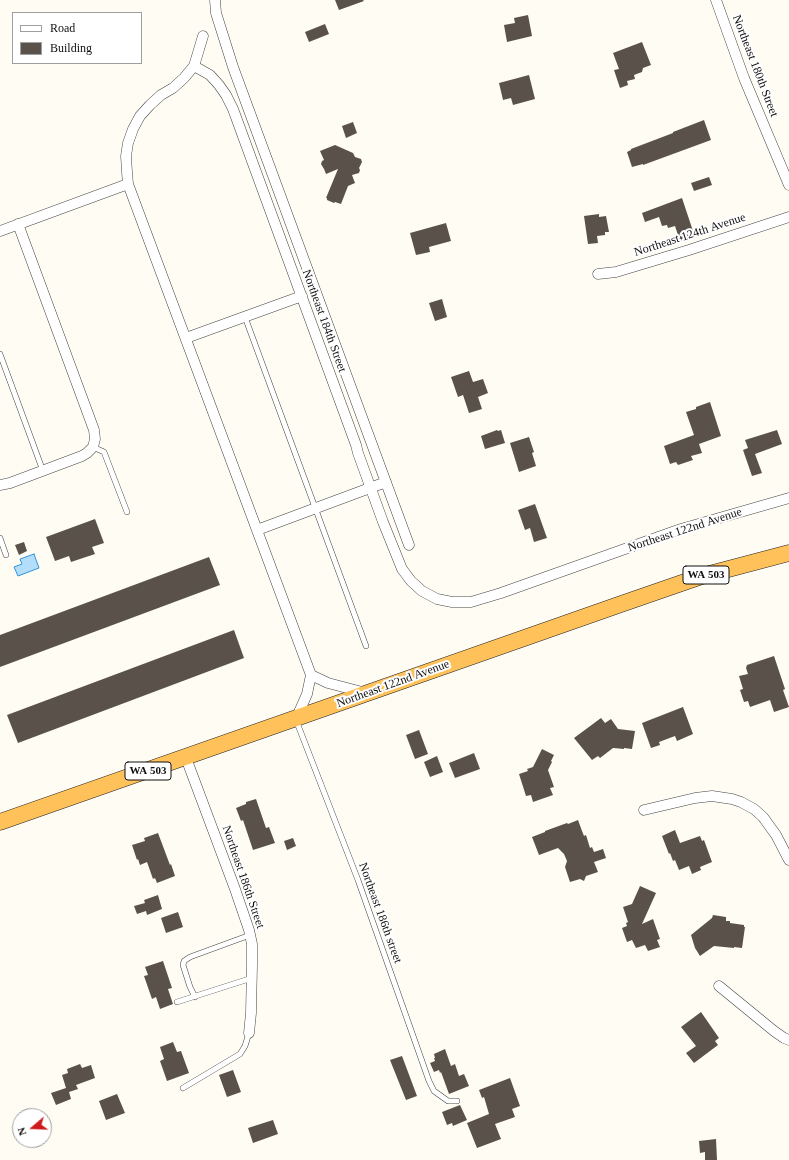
<!DOCTYPE html>
<style>
body{margin:0}
#map{position:relative;width:789px;height:1160px;overflow:hidden;background:#fffdf3;font-family:"Times New Roman",serif}
canvas{display:block}
.legend{position:absolute;left:12px;top:12px;width:130px;height:52px;box-sizing:border-box;background:#fff;border:1px solid #9f9f9f;margin:0;padding:5px 7px;list-style:none;font-size:12px;color:#101010}
.legend li{display:flex;align-items:center;gap:8px;height:20px}
.legend b{width:20px;border:1px solid #9f9f9f}
.north{position:absolute;left:12px;top:1108px;width:40px;height:40px;box-sizing:border-box;background:#fff;border:1px solid #9f9f9f;border-radius:50%;rotate:251deg;font-size:11px;font-weight:700;line-height:16px;text-align:center;color:#101010}
.north::after{content:'';display:block;margin:auto;width:14px;height:18px;background:#cf191d;clip-path:polygon(50% 0,100% 100%,50% 72%,0 100%)}
</style>
<div id="map">
<canvas width="789" height="1160"></canvas>
<ul class="legend">
<li><b style="height:5px;background:#fff"></b>Road</li>
<li><b style="height:11px;background:#5a514b"></b>Building</li>
</ul>
<div class="north">N</div>
</div>
<script>
const context = document.querySelector('canvas').getContext('2d');
context.lineJoin = 'round';
function fillPath(path, color) {
  context.fillStyle = color;
  context.fill(path, 'evenodd');
}
function shape(rows) {
  const path = new Path2D();
  for (const r of rows) {
    path.moveTo(r[0], r[1]);
    for (let i = 2; i < r.length; i += 2) path.lineTo(r[i], r[i + 1]);
  }
  return path;
}
function strokePath(path, color, width, dash) {
  context.strokeStyle = color;
  context.lineWidth = width;
  context.lineCap = dash ? 'butt' : 'round';
  context.setLineDash(dash || []);
  context.stroke(path);
}
function drawText(font, color, halo, rows, align = 'center') {
  context.font = font + ' "Times New Roman",serif';
  context.lineWidth = 4;
  context.setLineDash([]);
  context.textBaseline = 'middle';
  context.strokeStyle = halo;
  context.fillStyle = color;
  for (const [text, x, y, turn = 0] of rows) {
    context.save();
    context.translate(x, y);
    context.rotate((+turn || 0) * Math.PI / 180);
    context.textAlign = isNaN(turn) ? turn : align;
    if (halo) context.strokeText(text, 0, 0);
    context.fillText(text, 0, 0);
    context.restore();
  }
}
const water = shape([
 [34,554,39,568,18,576,14,567,22,564,20,559,34,554]
]);
fillPath(water, '#b2defc');
strokePath(water, '#3292da', 1);
fillPath(shape([
 [335,0,363,0,364,1,339,10],
 [528,15,532,36,507,42,504,25,515,23,514,18],
 [325,24,329,34,309,42,305,32],
 [642,42,651,65,643,68,642,72,634,75,635,79,627,81,628,85,620,88,614,70,619,69,613,53],
 [529,75,535,99,513,105,511,98,503,100,499,83],
 [704,120,711,140,643,165,643,164,632,167,627,152,631,150,631,149,673,133,673,132],
 [353,122,357,133,346,138,342,126],
 [335,145,353,153,355,157,361,159,362,162,359,168,360,170,359,173,352,175,355,183,348,186,341,204,335,202,334,203,327,200,327,198,326,198,338,169,326,174,324,169,321,164,322,161,324,160,320,151],
 [709,177,712,185,694,191,691,183],
 [682,198,695,237,680,241,675,226,668,228,667,225,662,226,659,217,645,222,642,213],
 [599,214,599,217,606,216,609,232,605,232,605,235,597,236,598,243,588,244,584,216],
 [446,223,451,241,429,247,430,252,416,255,410,233],
 [442,299,447,317,435,321,429,303],
 [469,371,473,382,483,379,488,393,478,397,482,409,469,413,463,395,458,397,451,377],
 [710,402,721,436,699,444,702,453,691,456,693,460,678,465,676,462,670,464,664,446,694,435,686,412,696,409,696,407],
 [497,430,498,431,501,430,505,443,485,449,481,436],
 [777,430,782,444,755,454,762,473,752,476,743,450,748,448,745,440],
 [529,437,534,452,532,453,536,466,519,472,510,443],
 [535,504,547,538,534,542,530,528,525,530,518,510],
 [95,519,104,543,92,547,95,554,71,562,69,556,55,561,46,537],
 [24,542,27,551,19,555,15,545],
 [209,557,220,585,0,667,0,635],
 [234,630,244,658,18,743,7,715],
 [774,656,785,689,783,690,789,707,774,712,770,700,750,707,748,701,744,702,740,690,743,689,739,676,748,674,746,668,747,665],
 [683,707,693,734,677,741,675,736,659,742,660,745,651,748,642,723],
 [601,718,605,723,611,719,618,729,635,731,632,749,624,748,624,749,613,748,600,758,598,756,592,760,574,738],
 [419,730,428,754,415,759,406,735],
 [542,749,554,755,551,761,552,762,548,770,554,787,550,788,553,795,533,802,531,795,526,796,519,774,528,771,527,769,533,767],
 [474,753,480,769,455,778,449,763],
 [437,756,443,772,430,777,424,762],
 [256,799,266,828,269,827,275,843,253,850,243,820,241,821,236,808,246,804,246,802],
 [578,820,582,831,584,836,586,835,590,848,592,847,594,852,603,849,606,858,594,862,598,872,586,876,584,881,580,879,570,882,565,867,567,861,564,854,558,848,539,855,532,837,545,832,545,831,567,823,568,824],
 [675,830,680,843,700,836,702,841,704,840,712,862,700,867,701,870,692,874,689,866,679,870,675,860,673,861,670,853,669,854,662,836],
 [158,833,170,865,171,864,175,876,157,883,155,878,153,879,147,862,140,865,138,859,137,860,132,845,145,841,144,838],
 [293,838,296,846,287,850,284,841],
 [640,886,656,893,642,924,653,919,660,939,657,940,660,947,648,951,645,945,636,948,632,940,627,942,622,928,627,926,626,923,628,922,623,907,632,904],
 [158,895,162,909,147,915,146,911,137,914,134,906,145,903,144,900],
 [178,912,183,927,166,933,161,918],
 [713,915,726,917,726,921,730,921,730,923,744,925,744,927,745,927,742,948,734,947,734,948,714,946,700,956,695,948,691,935,712,918],
 [163,961,172,988,168,989,173,1004,160,1009,156,997,152,999,144,976,148,975,145,967],
 [701,1012,719,1038,715,1041,718,1045,694,1063,686,1053,696,1046,681,1027],
 [173,1042,177,1052,181,1051,189,1073,167,1081,160,1061,164,1059,160,1047],
 [445,1049,451,1066,455,1064,459,1076,464,1074,469,1086,449,1094,441,1072,440,1073,439,1070,434,1072,430,1063,435,1061,434,1058,435,1058,434,1054],
 [402,1056,417,1096,406,1100,390,1060],
 [80,1064,82,1068,91,1065,95,1078,76,1085,78,1089,69,1092,71,1099,56,1105,51,1093,66,1088,62,1075,68,1073,67,1069],
 [233,1070,241,1092,227,1097,219,1075],
 [510,1078,520,1106,512,1109,515,1117,495,1124,501,1139,477,1148,467,1123,489,1114,484,1097,482,1098,479,1090],
 [117,1094,125,1113,106,1120,99,1101],
 [460,1105,467,1120,453,1126,452,1123,447,1125,442,1112],
 [273,1120,278,1134,253,1143,248,1128],
 [716,1139,717,1160,705,1160,705,1152,700,1153,699,1141]
]), '#5a514b');
const service = shape([
 [245,317,366,646],
 [0,354,43,471],
 [93,447,104,452,127,512],
 [0,538,6,555],
 [296,720,358,880,429,1081,434,1091,448,1101,457,1101],
 [195,997,190,987,183,965,184,961,190,957,250,935],
 [177,1002,252,978],
 [183,1088,240,1054,245,1046,249,1033]
]);
const minor = shape([
 [215,0,216,13,233,67,409,545],
 [716,0,744,78,789,185],
 [203,36,194,66,184,78,173,88,161,95,150,105,140,116,133,129,128,143,126,156,127,172,128,184,311,675,307,694,296,719],
 [194,66,210,75,219,85,226,95,233,109,356,445,358,453,383,522,402,569,411,581,422,591,437,599,452,602,471,602,501,593,681,529,789,498],
 [0,231,128,184],
 [598,274,616,272,689,250,789,217],
 [186,338,302,296],
 [0,485,10,483,82,456,87,453,93,447,95,439,94,430,18,224],
 [257,530,386,482],
 [311,675,328,683,366,693],
 [186,758,235,889,249,930,252,944,252,965,251,1013,249,1033],
 [644,810,695,798,712,796,732,799,741,802,754,809,763,817,776,835,789,860],
 [719,986,774,1031,784,1038,789,1040]
]);
const trunk = shape([
 [0,822,624,603,702,576,789,553]
]);
strokePath(service, '#434343', 6);
strokePath(minor, '#434343', 11);
strokePath(trunk, '#212121', 17);
strokePath(service, '#fff', 5);
strokePath(minor, '#fff', 10);
strokePath(trunk, '#ffc15a', 16);
for (const [x, y, w] of [
 [706,575,46],
 [148,771,46]
]) {
  const box = new Path2D();
  box.roundRect(x - w / 2, y - 9, w, 18, 3);
  context.fillStyle = '#fff';
  context.fill(box);
  strokePath(box, '#101010', 1);
}
drawText('bold 11px', '#101010', null, [
 ["WA 503",706,575],
 ["WA 503",148,771]
]);
drawText('12px', '#101010', '#fff', [
 ["Northeast 180th Street",755,66,69],
 ["Northeast 124th Avenue",690,235,-18],
 ["Northeast 184th Street",324,321,70],
 ["Northeast 122nd Avenue",685,530,-18],
 ["Northeast 122nd Avenue",393,684,-20],
 ["Northeast 186th Street",243,877,71],
 ["Northeast 186th street",380,913,70]
]);
</script>
